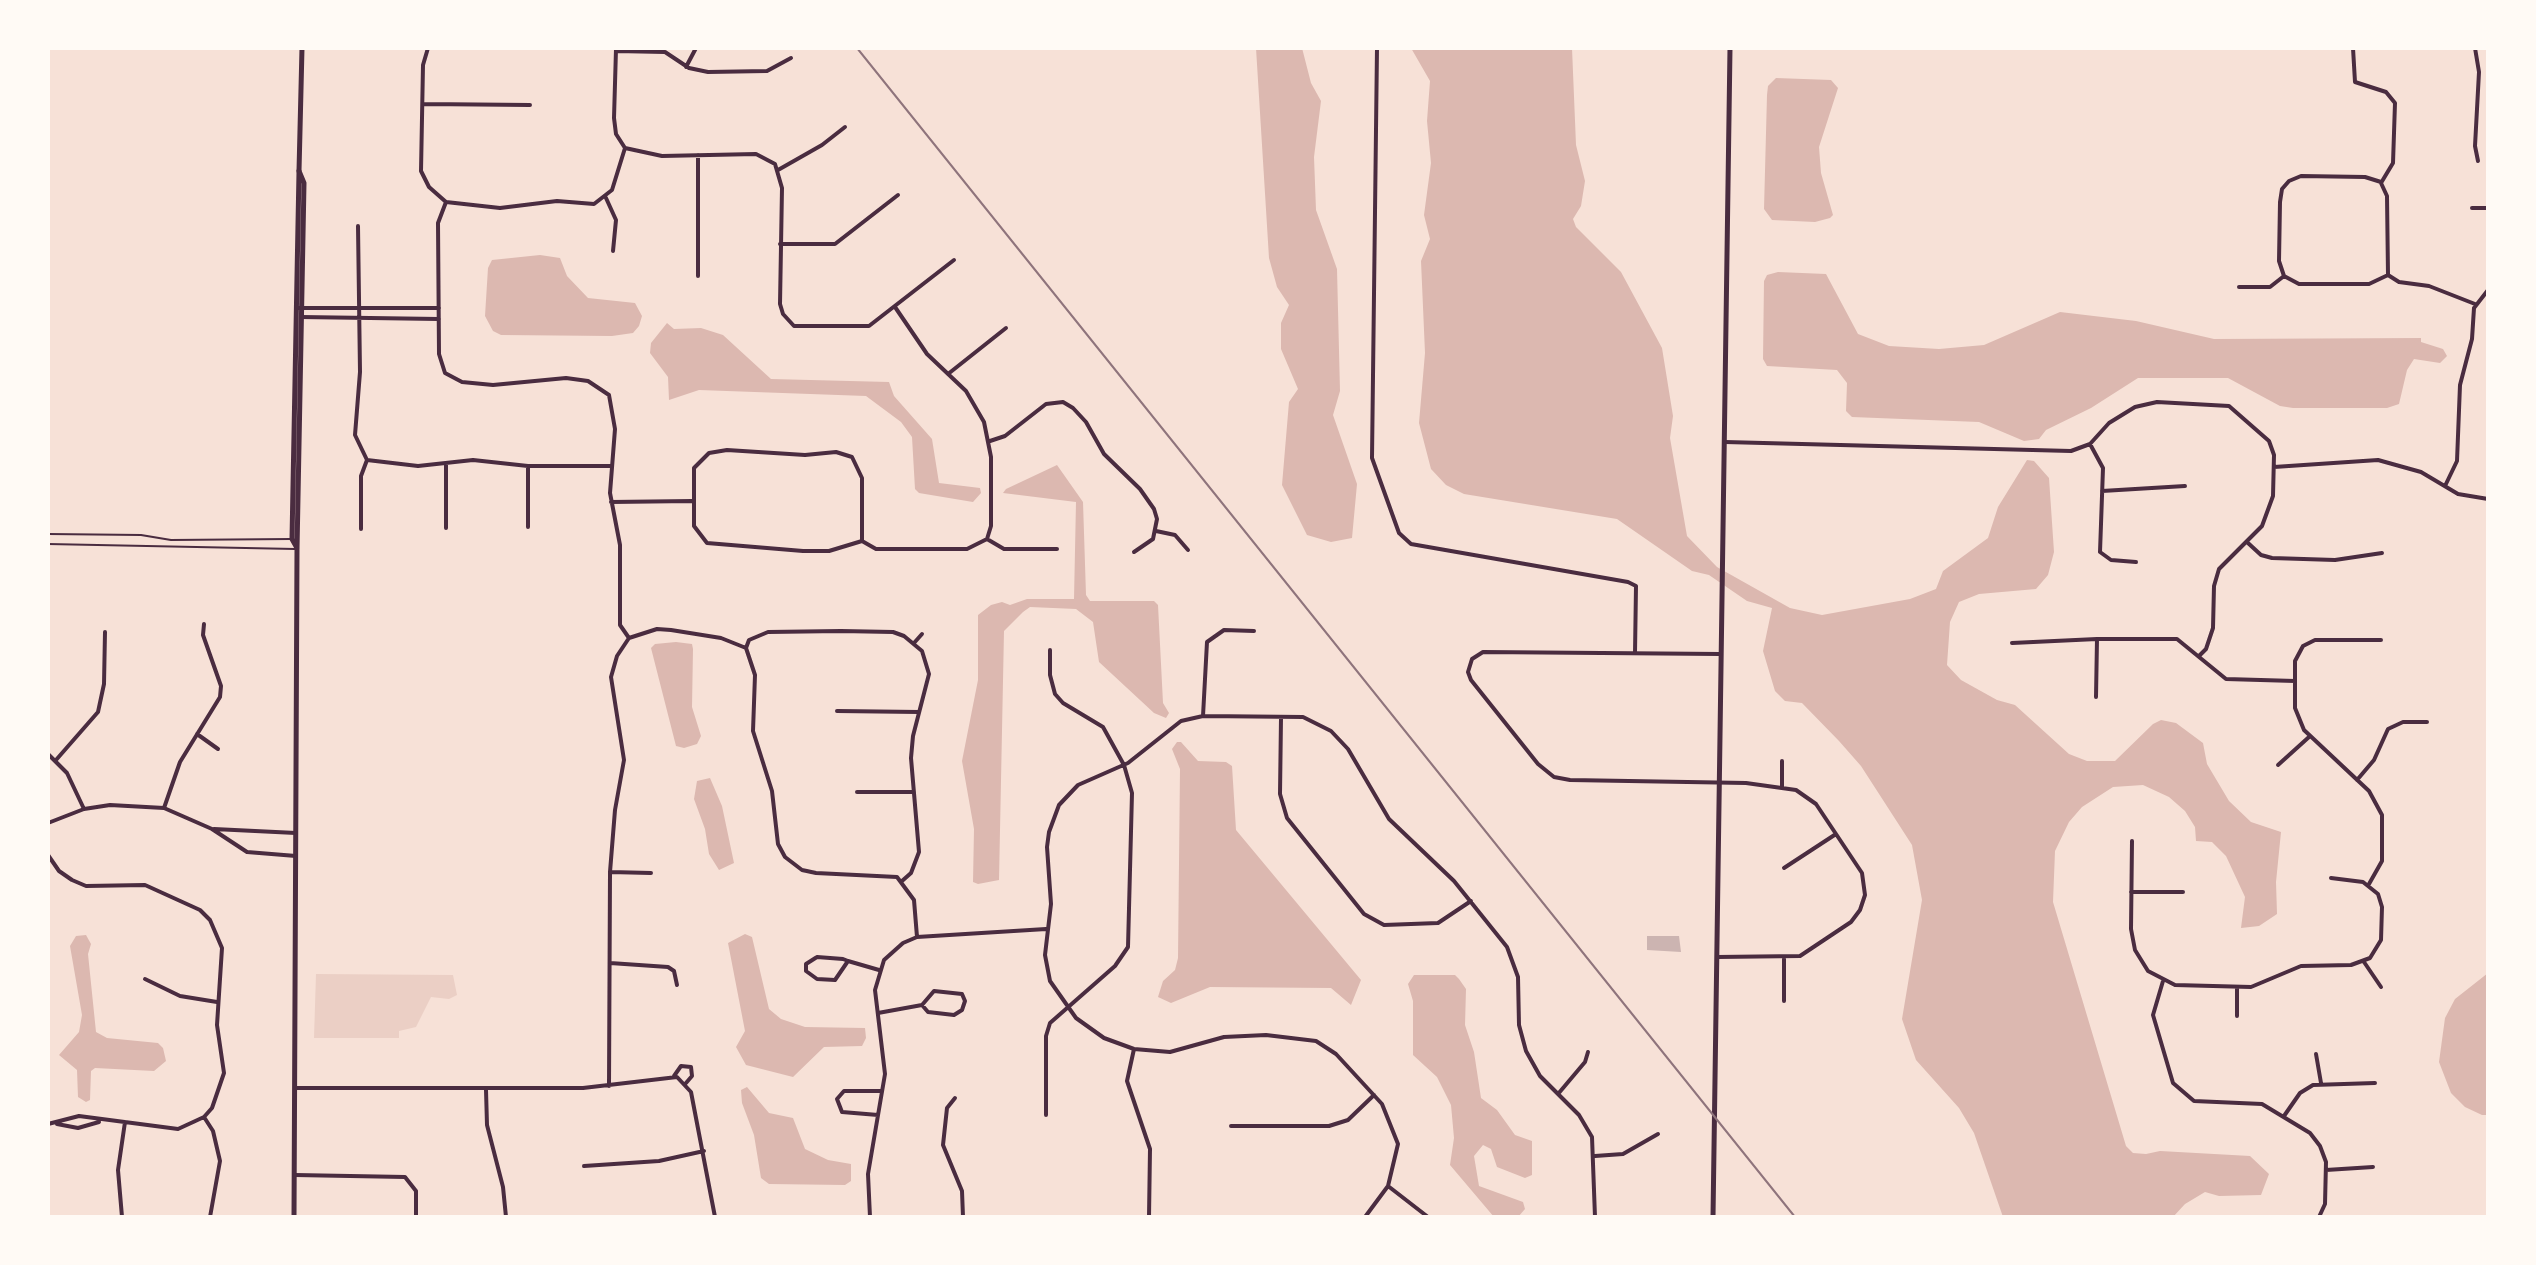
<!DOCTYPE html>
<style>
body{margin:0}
#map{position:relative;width:2536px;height:1265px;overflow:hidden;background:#f7e1d7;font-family:"DM Sans",sans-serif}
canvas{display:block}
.frame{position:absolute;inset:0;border:50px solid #fffaf5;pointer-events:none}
</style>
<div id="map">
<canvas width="2536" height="1265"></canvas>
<div class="frame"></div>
</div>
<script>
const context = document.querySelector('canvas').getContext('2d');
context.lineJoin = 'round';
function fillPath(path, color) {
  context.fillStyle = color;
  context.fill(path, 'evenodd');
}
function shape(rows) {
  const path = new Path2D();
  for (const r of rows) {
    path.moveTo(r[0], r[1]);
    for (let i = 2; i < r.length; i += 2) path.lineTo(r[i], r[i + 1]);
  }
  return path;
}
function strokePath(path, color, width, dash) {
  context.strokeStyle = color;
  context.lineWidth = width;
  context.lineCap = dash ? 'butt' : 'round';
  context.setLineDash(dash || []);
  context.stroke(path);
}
fillPath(shape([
 [316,974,453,975,457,995,449,999,431,997,416,1027,399,1031,399,1038,314,1038]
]), '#ebcfc5');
fillPath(shape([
 [1256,48,1302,48,1311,83,1321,101,1314,157,1316,210,1337,269,1340,391,1333,415,1357,484,1352,538,1331,542,1307,535,1282,485,1289,402,1298,389,1281,349,1281,323,1289,305,1277,287,1269,258],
 [1411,48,1572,48,1576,145,1585,181,1581,206,1573,219,1576,227,1621,272,1662,348,1673,416,1670,438,1687,536,1717,567,1790,608,1822,615,1910,599,1936,589,1943,571,1988,538,1998,507,2027,460,2034,461,2049,478,2054,552,2048,575,2036,589,1979,594,1959,602,1950,622,1947,665,1961,680,1997,700,2015,705,2069,754,2087,761,2115,761,2153,724,2161,720,2176,723,2203,743,2207,764,2229,801,2251,822,2281,832,2276,882,2277,914,2259,926,2241,928,2245,897,2226,856,2212,842,2196,841,2195,827,2185,811,2169,797,2143,785,2113,787,2082,807,2069,822,2055,851,2053,902,2126,1146,2133,1153,2146,1154,2160,1151,2250,1156,2269,1174,2261,1195,2219,1196,2205,1192,2185,1204,2173,1217,2003,1217,1974,1133,1959,1108,1916,1060,1902,1019,1922,900,1912,845,1861,766,1839,741,1802,703,1785,701,1775,691,1763,651,1772,608,1747,601,1709,575,1692,571,1617,519,1464,494,1446,485,1431,469,1419,423,1425,353,1421,261,1430,239,1424,215,1431,163,1427,121,1430,81],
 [1776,78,1831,80,1838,88,1819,147,1821,173,1833,215,1830,218,1815,222,1772,220,1764,209,1767,95,1768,86],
 [540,255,560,258,567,276,588,298,635,303,642,316,639,326,633,333,612,336,501,335,493,331,485,316,488,268,492,260],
 [1778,272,1826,274,1858,334,1889,346,1939,349,1984,345,2060,312,2136,321,2214,339,2421,338,2421,342,2443,349,2447,356,2440,363,2414,359,2407,370,2399,404,2387,408,2293,408,2280,406,2228,378,2138,378,2091,408,2046,430,2039,439,2024,441,1979,422,1852,417,1846,411,1847,383,1837,370,1767,366,1763,359,1764,281,1767,275],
 [667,323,674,329,701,328,723,335,771,379,889,382,894,396,932,439,939,483,980,488,981,493,973,502,919,493,915,489,912,437,901,422,866,396,699,390,669,400,668,377,650,353,651,343],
 [1057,465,1083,502,1086,595,1090,601,1154,601,1158,605,1163,703,1169,713,1166,718,1154,713,1099,662,1093,622,1076,609,1030,607,1023,612,1004,631,999,880,978,884,973,882,974,829,962,761,978,680,978,615,991,605,1002,602,1010,605,1027,599,1074,599,1076,502,1003,493,1006,489],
 [676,642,692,644,693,649,692,707,701,736,697,744,684,748,676,746,651,648,655,644],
 [1177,742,1181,742,1198,761,1226,762,1232,766,1236,830,1361,980,1351,1005,1331,988,1210,987,1171,1003,1158,997,1163,981,1175,970,1178,958,1180,769,1172,749],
 [710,778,722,806,734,863,719,870,709,854,705,829,694,799,697,781],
 [745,934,752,937,769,1009,781,1019,805,1027,865,1028,866,1038,862,1046,824,1047,793,1077,746,1065,736,1047,745,1031,728,943],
 [86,935,91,944,88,954,96,1032,107,1038,158,1043,163,1048,166,1061,154,1071,95,1068,91,1071,90,1100,86,1102,78,1097,77,1070,59,1055,79,1032,82,1015,70,946,76,936],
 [2488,973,2488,1115,2482,1115,2465,1107,2451,1093,2439,1062,2445,1018,2455,999],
 [1414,975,1455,975,1459,979,1466,989,1465,1025,1474,1052,1481,1098,1497,1110,1515,1135,1532,1141,1532,1175,1525,1178,1497,1167,1491,1149,1483,1145,1474,1156,1479,1186,1523,1202,1525,1209,1518,1217,1494,1217,1450,1165,1454,1138,1451,1105,1437,1077,1413,1055,1413,1001,1408,984],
 [747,1087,769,1113,793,1118,805,1149,828,1160,851,1164,851,1181,845,1185,769,1184,761,1178,754,1135,742,1103,741,1090]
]), '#dcb8b0');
fillPath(shape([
 [1647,936,1679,936,1681,952,1647,950]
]), '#ccb4b1');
strokePath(shape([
 [48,534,141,535,171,540,291,539],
 [48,544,295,549]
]), '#4a2c40', 2);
strokePath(shape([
 [428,48,423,65,421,171,429,187,446,202,500,208,557,201,594,204,612,190,625,148],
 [1377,48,1372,458,1399,533,1411,544,1628,582,1636,586,1635,653],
 [2353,48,2355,82,2386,92,2395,103,2393,163,2381,183,2387,196,2388,275],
 [2475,48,2479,72,2475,146,2478,161],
 [616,49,614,118,616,134,625,148],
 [616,51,665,52,689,68,708,72,767,71,791,58],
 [686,67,696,48],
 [424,104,530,105],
 [625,148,662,156,756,154,775,164,782,188,780,304,783,314,794,326,869,326,954,260],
 [778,170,822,145,845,127],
 [606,198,616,220,613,251],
 [446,202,438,223,439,354,445,373,462,382,493,385,566,378,588,381,609,395,615,429,610,493,620,545,620,625,629,638],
 [2472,208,2488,208],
 [358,226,360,372,355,435,367,460],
 [780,244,835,244,898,195],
 [698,276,698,155],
 [2284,276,2299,284,2369,284,2388,275,2399,282,2429,286,2475,304],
 [2239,287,2270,287,2284,276,2279,261,2280,202,2282,189,2289,181,2301,176,2365,177,2381,182],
 [895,307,927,354,966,391,984,422,991,457,991,526,987,539],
 [296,308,439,308],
 [301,317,439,319],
 [948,374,1006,328],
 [990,441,1005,436,1046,404,1063,402,1073,408,1086,422,1104,454,1140,489,1154,509,1157,519,1153,539,1134,552],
 [1725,442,2071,451,2090,444,2109,423,2135,407,2157,402,2229,406,2269,441,2274,455,2273,496,2262,526,2219,569,2214,586,2213,628,2206,649,2199,656],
 [2090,444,2103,468,2100,552,2111,560,2136,562],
 [367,460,418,466,473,460,528,466,612,466],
 [2274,467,2378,460,2421,472,2458,494,2488,499],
 [2445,486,2457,461,2460,385,2472,339,2474,308,2488,290],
 [2102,491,2185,486],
 [611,502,692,501],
 [528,527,528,466],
 [446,528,446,464],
 [361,529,361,476,367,460],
 [1156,531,1175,535,1188,550],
 [987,539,1004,549,1057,549],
 [862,541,862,478,852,457,836,452,805,455,727,450,709,453,694,468,694,526,707,543,803,551,829,551,862,541,876,549,967,549,987,539],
 [2248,543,2261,555,2272,558,2335,560,2382,553],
 [629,638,657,629,671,630,721,638,746,648],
 [914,643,922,634],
 [2012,643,2097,639],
 [746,648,749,640,768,632,841,631,893,632,904,636,922,651,929,674,913,736,911,758,919,852,911,873,902,881],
 [746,648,755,675,753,731,772,791,778,844,785,857,802,870,816,873,897,877,914,900,917,937],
 [2096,697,2097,639,2177,639,2226,679,2295,681],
 [837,711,919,712],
 [1203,716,1207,642,1224,630,1254,631],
 [1281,718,1280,794,1287,818,1364,914,1384,925,1438,923,1471,901],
 [197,734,218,749],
 [48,754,67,773,84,809],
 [56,760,98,712,104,684,105,632],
 [2278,765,2309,737],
 [2357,780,2374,760,2388,729,2403,722,2427,722],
 [1782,787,1782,761],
 [857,792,914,792],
 [164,808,180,762,220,697,221,686,203,635,204,624],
 [48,823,84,809,110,805,164,808,212,829,247,852,296,856],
 [214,829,296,833],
 [2132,841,2131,929,2135,950,2148,971,2175,985,2251,987,2301,966,2351,965,2370,958,2381,940,2382,907,2378,894,2363,882,2331,878],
 [48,855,59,871,72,880,86,886,145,885,200,910,210,920,222,948,217,1025,224,1073,212,1108,204,1117,178,1129,79,1116,48,1124],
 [1784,868,1836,834],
 [610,872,651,873],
 [2369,884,2382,861,2382,815,2369,791,2304,730,2295,708,2295,661,2303,646,2315,640,2381,640],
 [2131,892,2183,892],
 [817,957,843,959,848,961,835,980,817,979,806,971,806,964,817,957],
 [1717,957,1800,956,1851,922,1860,910,1865,895,1862,873,1816,804,1796,790,1746,783,1570,780,1554,777,1538,764,1471,680,1468,672,1472,659,1483,652,1720,654],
 [848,961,879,970],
 [2364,962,2381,987],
 [610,963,668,967,674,971,677,985],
 [145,979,180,996,217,1002],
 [2163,981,2153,1015,2173,1083,2194,1101,2262,1104,2310,1133,2320,1146,2326,1162,2325,1204,2319,1217],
 [934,991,962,994,965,1001,962,1010,954,1015,928,1012,922,1005,934,991],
 [1784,1001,1784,959],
 [878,1013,922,1005],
 [2237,1016,2237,987],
 [1134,1049,1127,1081,1150,1149,1149,1217],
 [2316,1054,2321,1083],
 [674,1076,681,1066,691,1067,692,1076,686,1083],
 [609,1086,610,872,615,810,624,760,611,677,617,656,629,638],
 [295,1088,583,1088,677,1077,691,1092,715,1217],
 [486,1090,487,1125,503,1187,506,1217],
 [1558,1094,1585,1062,1588,1052],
 [955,1098,947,1108,943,1145,962,1191,963,1217],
 [878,1115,842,1112,837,1099,844,1091,882,1091],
 [1046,1115,1046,1036,1050,1023,1115,966,1128,947,1132,793,1124,765,1103,727,1063,703,1055,694,1050,675,1050,650],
 [2284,1116,2300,1093,2313,1085,2375,1083],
 [204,1117,213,1131,220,1161,210,1217],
 [57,1124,78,1128,99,1122],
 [1231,1126,1329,1126,1348,1120,1374,1095],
 [1595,1156,1623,1154,1658,1134],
 [584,1166,659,1161,704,1151],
 [2326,1170,2373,1167],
 [295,1175,405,1177,416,1191,416,1217],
 [1388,1186,1428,1217],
 [122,1217,118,1170,125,1122],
 [870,1217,868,1174,885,1074,875,990,884,960,903,943,917,937,1046,929],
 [1233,1217,1236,1217],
 [1365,1217,1388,1186,1398,1144,1382,1104,1336,1054,1316,1041,1266,1035,1224,1037,1170,1052,1134,1049,1104,1038,1076,1018,1050,981,1045,955,1051,904,1047,847,1049,832,1059,805,1078,785,1128,763,1181,721,1203,716,1303,717,1331,731,1348,749,1389,819,1454,881,1507,947,1518,977,1519,1025,1526,1051,1540,1076,1579,1115,1592,1137,1595,1217]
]), '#4a2c40', 4);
strokePath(shape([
 [299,171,302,48]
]), '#4a2c40', 5);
strokePath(shape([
 [297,548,292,539,299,172],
 [294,1217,297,549,304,183,299,171],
 [1713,1217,1730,48]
]), '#4a2c40', 5);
strokePath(shape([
 [857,48,1795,1217]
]), '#8f747c', 2);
</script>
